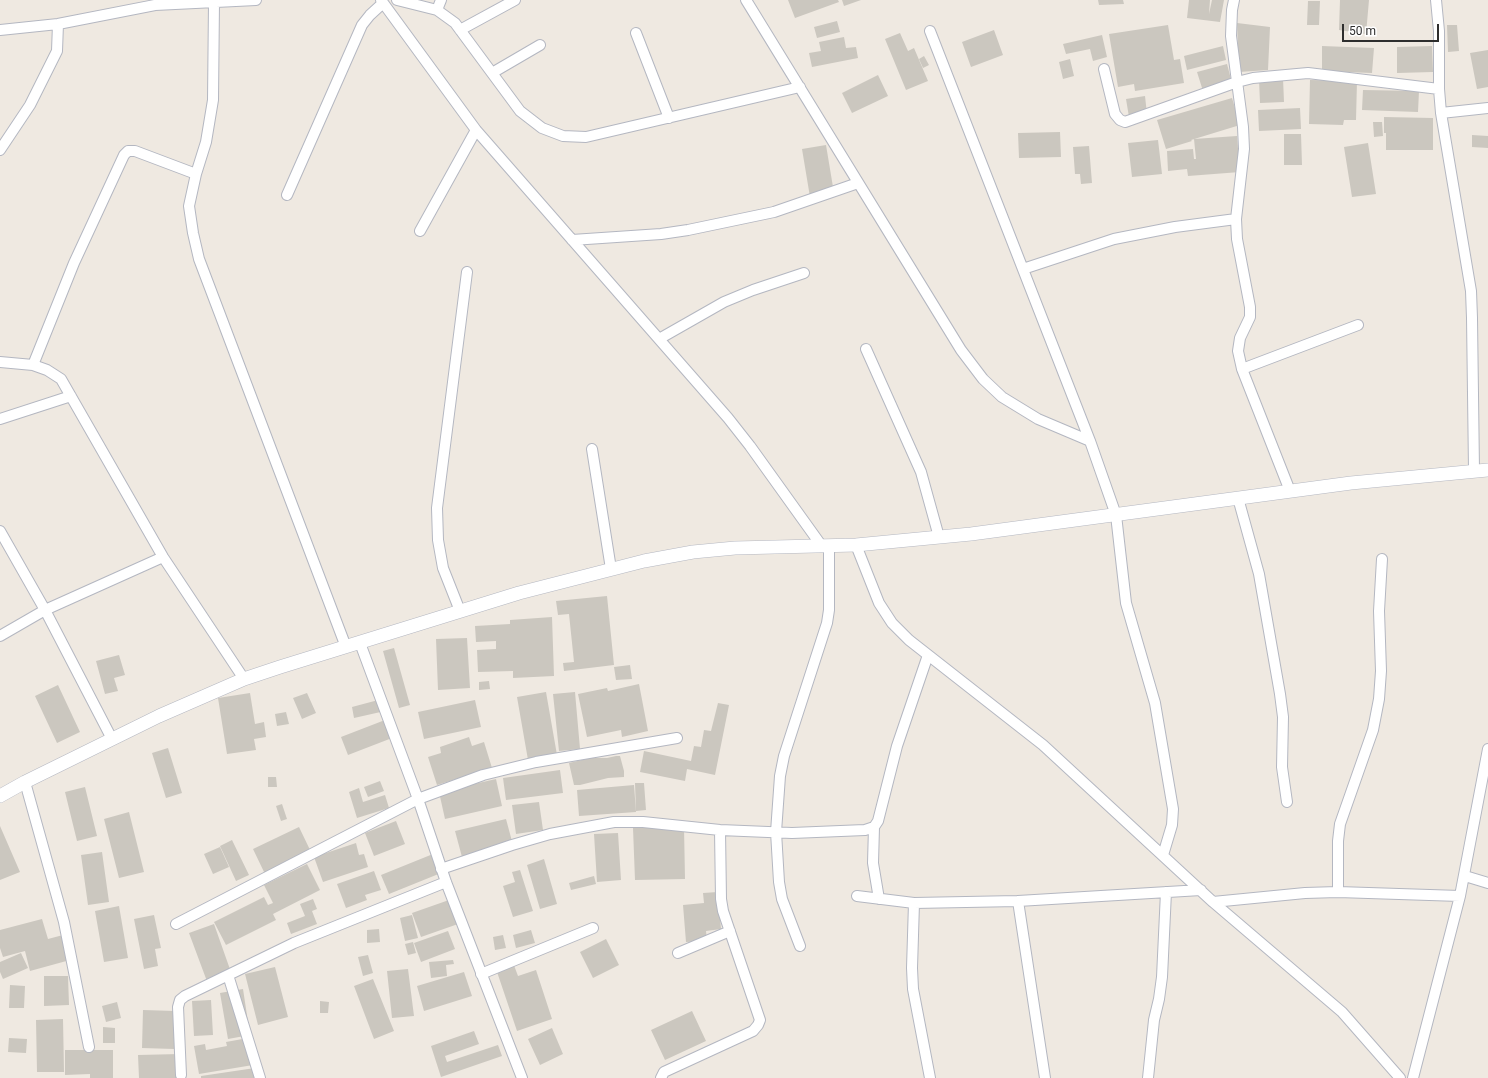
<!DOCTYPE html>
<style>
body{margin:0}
#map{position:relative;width:1488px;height:1078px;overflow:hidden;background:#efe9e1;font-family:Roboto,sans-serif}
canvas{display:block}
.scale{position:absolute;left:1342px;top:24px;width:97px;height:18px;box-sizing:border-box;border:2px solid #2e2e2e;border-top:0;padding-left:5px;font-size:12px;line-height:14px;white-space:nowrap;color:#2e2e2e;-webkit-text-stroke:3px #fff;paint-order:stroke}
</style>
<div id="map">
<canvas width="1488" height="1078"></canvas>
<div class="scale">50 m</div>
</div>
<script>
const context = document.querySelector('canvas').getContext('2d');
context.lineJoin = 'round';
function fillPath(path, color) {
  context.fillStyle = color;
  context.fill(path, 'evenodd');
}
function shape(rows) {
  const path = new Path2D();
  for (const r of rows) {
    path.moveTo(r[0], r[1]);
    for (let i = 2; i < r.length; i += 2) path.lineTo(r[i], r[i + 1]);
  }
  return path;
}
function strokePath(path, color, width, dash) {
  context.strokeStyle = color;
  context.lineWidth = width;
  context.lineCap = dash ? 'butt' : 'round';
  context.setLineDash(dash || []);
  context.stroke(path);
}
fillPath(shape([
 [788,0,838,0,839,2,795,18],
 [842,0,861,0,844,6],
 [1098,0,1123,0,1124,4,1099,5],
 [1189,0,1210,0,1209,14,1212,0,1224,0,1220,22,1187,18],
 [1340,0,1369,0,1366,34,1339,30],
 [1308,1,1320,1,1319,25,1307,25],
 [837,21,840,32,817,38,814,27],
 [1237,23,1270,27,1268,70,1239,72],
 [1168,25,1174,60,1180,59,1184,83,1135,91,1134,84,1118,87,1109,34],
 [1447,25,1457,25,1459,51,1448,52],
 [994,30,1003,55,971,67,962,42],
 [900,33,908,51,914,48,928,81,906,90,885,39],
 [1102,35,1107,57,1093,61,1090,49,1066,54,1063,44],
 [844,37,846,48,856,47,858,58,812,67,809,53,821,51,819,42],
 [1223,46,1226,60,1187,70,1184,56],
 [1322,46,1374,48,1372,73,1322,71],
 [1432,46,1433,72,1397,73,1397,47],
 [1488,50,1488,87,1477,89,1470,53],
 [924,56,929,65,923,68,919,59],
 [1070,59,1074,76,1063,79,1059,62],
 [1227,64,1232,83,1203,91,1197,72],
 [878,75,888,96,852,113,842,93],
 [1283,78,1284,102,1260,103,1259,79],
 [1310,80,1357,81,1356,120,1344,120,1343,125,1309,124],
 [1363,90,1419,91,1418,112,1362,110],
 [1145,96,1147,114,1129,117,1126,99],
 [1232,98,1240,125,1191,140,1192,141,1166,149,1157,120],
 [1300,108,1301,129,1259,131,1258,110],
 [1384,117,1433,118,1433,150,1386,150,1386,133,1384,133],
 [1373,122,1382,122,1383,136,1374,137],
 [1060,132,1061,157,1019,158,1018,133],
 [1284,134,1301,134,1302,165,1284,165],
 [1472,135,1488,136,1488,148,1472,147],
 [1237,136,1240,172,1188,176,1187,169,1168,171,1167,151,1193,149,1194,159,1196,159,1194,139],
 [1158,140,1162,174,1132,177,1128,143],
 [1368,143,1376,194,1352,197,1344,147],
 [826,145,834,193,810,197,802,149],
 [1089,146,1092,183,1081,184,1080,174,1075,174,1073,147],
 [607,596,614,665,564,671,563,663,574,662,569,614,558,615,556,601],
 [552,617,554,676,513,678,513,671,478,672,477,650,496,649,496,641,476,642,475,626,510,624,510,620],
 [467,638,470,688,438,690,436,639],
 [394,648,410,705,399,708,383,651],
 [119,655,125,675,114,678,118,691,105,694,96,661],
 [630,665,632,679,616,680,614,667],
 [489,681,490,689,479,690,479,682],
 [639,684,648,731,622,737,621,730,587,737,578,694,607,688,608,691],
 [58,685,80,732,57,743,35,696],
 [546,692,557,755,528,760,517,697],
 [575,692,580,749,559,751,553,694],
 [250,693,255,724,264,722,266,737,254,739,256,750,227,754,218,698],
 [307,693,316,713,302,719,293,698],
 [382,699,385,711,354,718,352,707],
 [475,700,481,727,424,739,418,712],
 [718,703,729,705,715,775,687,769,685,781,640,772,644,751,691,761,694,746,701,747,704,730,711,731],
 [286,712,289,724,277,726,275,714],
 [385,720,392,738,348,755,341,737],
 [469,737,472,746,484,742,492,768,437,785,428,757,441,753,440,747],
 [168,748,182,793,166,798,152,753],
 [616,756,620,756,624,771,624,777,608,778,580,785,574,785,569,763,590,758,607,758],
 [560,770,563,793,506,800,503,778],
 [268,777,276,777,277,787,268,787],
 [496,779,502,806,445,819,439,792],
 [380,781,384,791,368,797,364,787],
 [635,783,644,783,646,810,636,811],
 [634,785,636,812,579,816,577,790],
 [85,787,97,836,77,841,65,792],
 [359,788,363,802,385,795,389,808,357,818,349,792],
 [539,802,543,830,516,834,512,805],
 [282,804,287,819,281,821,276,806],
 [129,812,144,872,119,878,104,819],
 [506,819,513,845,462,857,455,831],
 [396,821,405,844,374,856,365,833],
 [0,826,20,872,0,880],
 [299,827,311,852,265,874,253,849],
 [684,827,685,879,635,880,633,828],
 [618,833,621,880,597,882,594,834],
 [232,840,249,875,236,881,220,846],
 [356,843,359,855,364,854,368,867,323,882,314,857],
 [220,847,229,867,213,874,204,854],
 [102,852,109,902,88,905,81,855],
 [433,854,441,873,389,894,381,875],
 [544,859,557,904,540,909,527,865],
 [307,864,320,890,273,914,276,920,226,945,214,922,264,897,268,905,273,903,264,885],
 [520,870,533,911,513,917,503,886,515,882,512,872],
 [374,871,381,890,365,895,367,900,346,908,337,884],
 [594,876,596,884,571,890,569,883],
 [718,892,721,929,706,931,707,941,686,942,683,905,704,903,703,893],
 [313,899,317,909,312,911,317,924,291,934,287,923,305,916,300,904],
 [449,900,458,924,421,937,412,913],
 [119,906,128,958,104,962,95,911],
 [154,915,161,948,155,949,158,966,144,969,134,919],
 [412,915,418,938,405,941,400,918],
 [42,919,48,939,63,935,70,960,30,971,25,951,3,957,0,948,0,930],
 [214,924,232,975,208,984,189,933],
 [379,929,380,942,367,943,367,930],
 [531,930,535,943,516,948,513,935],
 [448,931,455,949,421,962,414,943],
 [503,935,506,948,495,950,493,937],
 [606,939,619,965,593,978,580,952],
 [413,942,416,953,408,955,405,944],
 [21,953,28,968,3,979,0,972,0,962],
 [368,955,373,973,363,976,358,957],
 [453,960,454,964,446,965,447,976,431,978,429,962],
 [512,960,518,976,536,970,552,1019,517,1031,495,966],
 [275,967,288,1017,258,1025,245,974],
 [408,969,414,1016,392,1018,387,971],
 [464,972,472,996,424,1011,417,986],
 [44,976,68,976,69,1005,44,1006],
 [373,979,394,1031,374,1039,354,986],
 [10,985,25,986,24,1008,9,1008],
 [243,989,250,1035,228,1039,220,993],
 [211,1000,213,1035,194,1036,192,1001],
 [320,1001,329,1002,328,1013,320,1013],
 [117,1002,121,1018,106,1022,102,1006],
 [143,1010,175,1011,174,1049,142,1048],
 [692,1011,706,1041,665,1060,651,1030],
 [63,1019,64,1072,37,1072,36,1020],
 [103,1027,115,1028,115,1043,103,1043],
 [552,1028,563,1054,540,1065,528,1039],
 [474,1031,479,1044,445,1056,447,1062,498,1045,502,1056,441,1077,431,1046],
 [9,1038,27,1039,26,1053,8,1052],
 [248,1038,253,1065,199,1074,194,1046,205,1044,206,1050,227,1046,226,1042],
 [65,1050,113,1050,113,1078,90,1078,90,1074,65,1075],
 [180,1054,181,1078,139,1078,138,1055],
 [255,1068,256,1078,201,1078,201,1076]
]), '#cbc7bf');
const minor = shape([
 [381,0,476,130,728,418,750,446,821,545],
 [397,0,437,10,455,23,520,111,542,128,563,136,586,137,800,87],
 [746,0,961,350,983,379,1002,397,1038,419,1090,441],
 [1234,0,1232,10,1231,36,1243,127,1244,149,1236,219,1237,239,1250,307,1250,317,1240,338,1238,351,1242,369,1290,491],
 [1436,0,1439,31,1439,89,1441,113,1471,291,1472,318,1474,470],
 [214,2,213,100,206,142,196,174,189,206,193,233,199,259,346,647],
 [437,10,441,0],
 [0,30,58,24,155,5,256,0],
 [460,30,515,0],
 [930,31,1090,441,1116,515,1126,603,1155,703,1173,809,1172,825,1163,855],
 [636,33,669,118],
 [1104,69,1115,114,1120,120,1125,122,1237,82,1253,78,1308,73,1439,89],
 [492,73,540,45],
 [1441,113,1488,108],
 [0,150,30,105,57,51,58,24],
 [287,195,362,25,370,15,383,3],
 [420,231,476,130],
 [572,240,661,234,688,230,774,212,858,183],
 [1023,269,1114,239,1175,227,1236,219],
 [659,339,724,302,753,290,804,273],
 [866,349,921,472,939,537],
 [0,362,33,365,47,370,61,379,163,557,244,679],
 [33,365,74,263,124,155,128,151,135,151,196,174],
 [1242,369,1358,325],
 [0,419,71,396],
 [592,449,611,569],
 [1238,498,1259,574,1280,694,1283,717,1282,767,1287,802],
 [0,531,45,610,112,739],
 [856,545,879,603,892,623,909,640,1043,745,1213,902,1342,1012,1400,1078],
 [460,611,443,568,438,540,437,508,467,272],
 [0,636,45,610,163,557],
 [360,643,418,799,446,882,522,1078],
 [25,782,64,922,89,1047],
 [441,869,512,845,550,834,614,822,643,822,720,830,792,833,865,830,874,827],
 [1465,876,1488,883],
 [1338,892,1338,841,1340,824,1373,730,1379,699,1381,671,1379,611,1382,559],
 [857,896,914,903,1018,901,1201,890],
 [879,899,873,863,874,827,878,821,897,746,928,655],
 [1018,901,1045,1078],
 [1213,902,1305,893,1338,892,1460,896],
 [914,903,912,968,913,989,930,1078],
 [176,924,418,799,483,775,536,762,677,738],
 [800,946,782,899,779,882,776,832,780,776,784,756,827,623,829,610,829,545],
 [678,953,730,931],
 [481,974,593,928],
 [228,975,260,1078],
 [181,1075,178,1007,180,1000,185,996,294,943,446,882],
 [661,1078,664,1072,753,1031,758,1025,760,1020,723,911,721,899,720,830],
 [1148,1078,1154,1020,1159,999,1162,977,1166,892],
 [1413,1078,1460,896,1488,749]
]);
const tertiary = shape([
 [0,796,25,782,159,716,244,679,280,667,519,593,644,561,693,552,735,548,856,545,971,534,1351,483,1488,470]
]);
strokePath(minor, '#b4b7c1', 12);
strokePath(tertiary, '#b4b7c1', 14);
strokePath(minor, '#fff', 10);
strokePath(tertiary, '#fff', 13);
</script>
